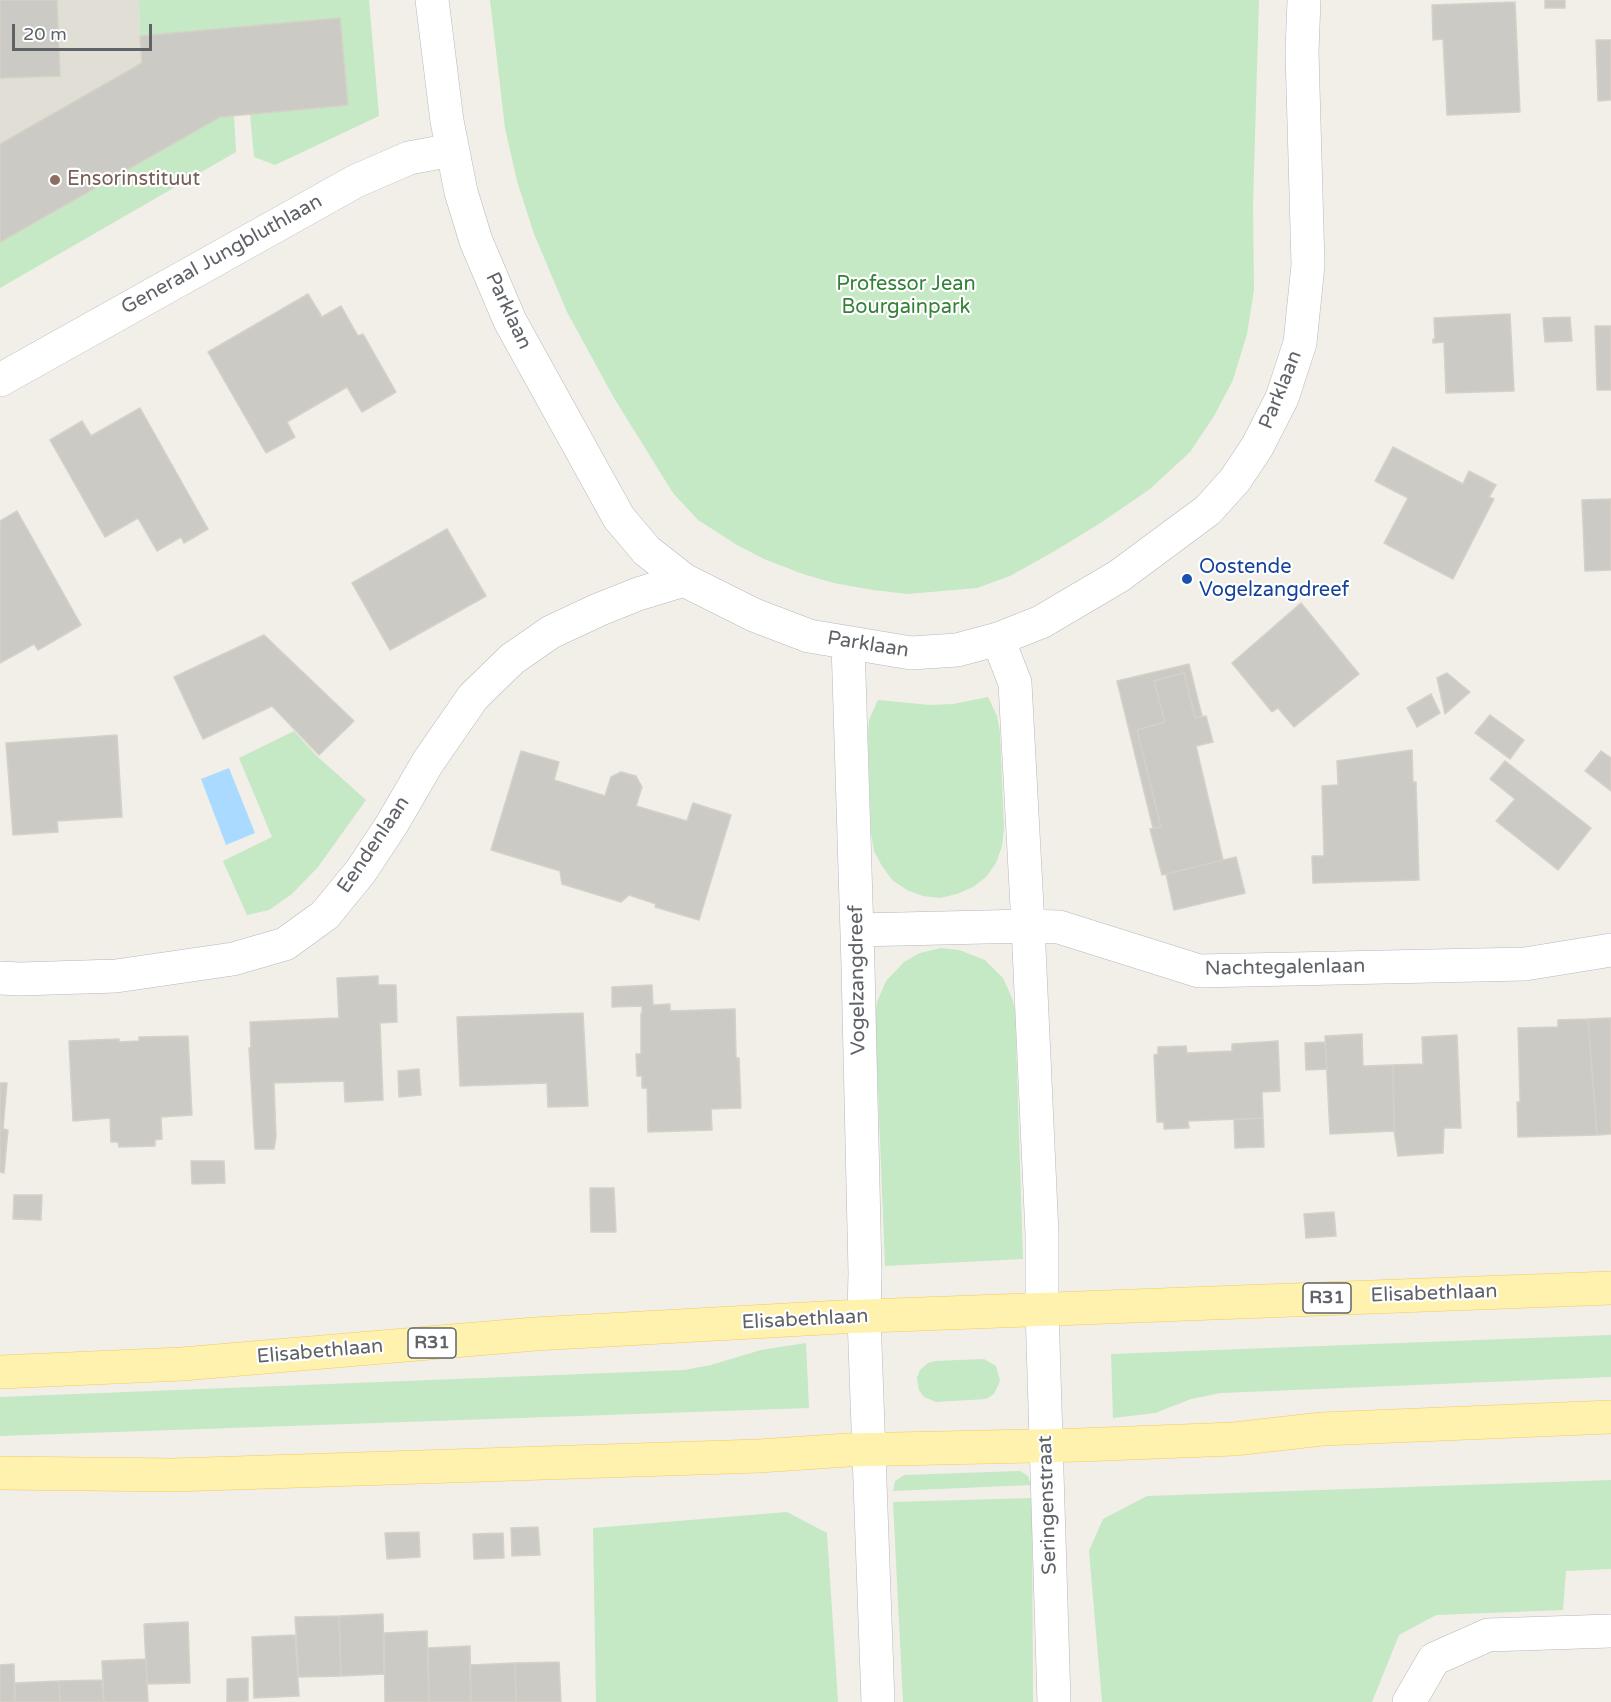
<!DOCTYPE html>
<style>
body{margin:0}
#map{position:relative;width:1611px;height:1702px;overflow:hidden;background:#f1efe8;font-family:"Varela Round",sans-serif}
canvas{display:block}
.scale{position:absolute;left:12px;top:24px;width:140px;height:27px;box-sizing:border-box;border:3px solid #5f6368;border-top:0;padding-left:8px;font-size:18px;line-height:21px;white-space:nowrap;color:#5f6368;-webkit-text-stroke:4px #fff;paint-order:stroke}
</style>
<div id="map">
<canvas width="1611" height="1702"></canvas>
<div class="scale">20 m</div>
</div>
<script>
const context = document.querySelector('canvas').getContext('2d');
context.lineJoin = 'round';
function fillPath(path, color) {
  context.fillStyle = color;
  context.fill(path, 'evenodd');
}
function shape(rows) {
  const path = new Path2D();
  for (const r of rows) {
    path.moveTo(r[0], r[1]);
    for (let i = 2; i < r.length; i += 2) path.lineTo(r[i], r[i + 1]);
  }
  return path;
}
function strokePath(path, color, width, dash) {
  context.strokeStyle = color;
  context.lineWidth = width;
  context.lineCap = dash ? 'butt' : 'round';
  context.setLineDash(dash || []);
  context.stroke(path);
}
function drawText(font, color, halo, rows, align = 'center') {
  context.font = font + ' "Varela Round",sans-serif';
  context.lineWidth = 4.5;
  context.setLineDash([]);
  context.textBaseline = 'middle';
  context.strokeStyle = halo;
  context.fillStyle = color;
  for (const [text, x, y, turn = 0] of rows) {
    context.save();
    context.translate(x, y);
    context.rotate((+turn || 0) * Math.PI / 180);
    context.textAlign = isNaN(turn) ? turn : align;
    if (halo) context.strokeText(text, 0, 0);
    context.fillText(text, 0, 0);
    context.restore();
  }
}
fillPath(shape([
 [0,0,139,0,140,36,340,18,348,105,220,117,0,242]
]), '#e1ded6');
fillPath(shape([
 [139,0,369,0,379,116,275,165,254,157,250,114,347,105,340,18,140,36],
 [490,0,1259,0,1253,204,1254,290,1247,334,1233,380,1214,416,1190,452,1150,489,1102,522,1053,552,1010,576,977,588,908,594,873,590,834,583,803,574,764,559,737,545,698,520,673,493,614,398,567,312,534,234,517,181,505,128],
 [234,115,236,152,0,288,0,242,220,117],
 [988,697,997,716,1000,733,1004,829,1002,846,996,863,986,877,973,887,957,894,940,898,923,896,907,890,892,880,882,866,874,851,871,834,868,737,869,720,878,700,930,705,953,704],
 [294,731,318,757,366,800,318,867,292,894,269,910,247,915,223,861,272,837,239,758],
 [941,948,959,950,985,960,1003,978,1012,998,1015,1010,1023,1259,885,1266,875,1014,877,1002,886,981,904,962,920,953],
 [1611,1335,1611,1377,1221,1393,1191,1399,1155,1413,1113,1418,1111,1354],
 [806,1343,809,1408,0,1436,0,1397,684,1370,711,1365,761,1350],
 [984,1359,996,1366,1000,1381,994,1394,986,1399,936,1402,924,1397,919,1390,917,1378,920,1370,928,1363,935,1361],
 [1020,1471,1028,1476,1031,1485,893,1491,895,1481,904,1475],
 [1611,1480,1611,1569,1566,1571,1563,1610,1436,1615,1399,1635,1372,1702,1102,1702,1089,1551,1103,1519,1147,1496],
 [1032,1498,1033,1702,903,1702,893,1502],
 [787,1512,827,1533,838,1702,596,1702,593,1528]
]), '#c5e8c5');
fillPath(shape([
 [229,768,255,833,226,845,201,779]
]), '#aadaff');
const building = shape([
 [0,0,57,0,60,76,0,78,0,0],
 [1545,0,1565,0,1565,8,1545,8,1545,0],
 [1515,2,1520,112,1447,115,1443,39,1433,40,1432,5,1515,2],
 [340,18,348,105,220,117,0,242,0,144,142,63,140,36,340,18],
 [1596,40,1611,40,1611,100,1598,101,1596,40],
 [308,294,322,317,341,306,358,336,363,334,396,392,362,412,347,387,287,422,295,437,266,453,208,352,308,294],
 [1510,314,1514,391,1446,393,1444,342,1433,343,1433,339,1435,339,1434,318,1510,314],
 [1570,317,1572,341,1545,342,1543,318,1570,317],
 [1595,326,1611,326,1611,390,1597,390,1595,326],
 [140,408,208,529,184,543,181,537,157,551,138,518,105,537,50,440,82,421,91,436,140,408],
 [1393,447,1463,484,1469,471,1496,485,1489,497,1494,499,1453,579,1384,543,1408,498,1375,481,1393,447],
 [1611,499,1611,570,1585,571,1582,500,1611,499],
 [17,511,81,625,38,650,34,644,0,663,0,521,17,511],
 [447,529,486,596,390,650,352,583,447,529],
 [1301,603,1359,674,1294,727,1278,708,1272,712,1232,663,1301,603],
 [264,635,354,721,319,755,272,706,203,739,174,677,264,635],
 [1189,664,1202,716,1195,718,1184,673,1154,681,1165,722,1137,730,1161,827,1153,828,1117,681,1189,664],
 [1184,673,1195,718,1206,716,1213,742,1196,746,1223,860,1162,875,1150,829,1161,827,1137,730,1165,722,1154,681,1184,673],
 [1447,673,1470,692,1445,714,1437,678,1447,673],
 [1431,694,1440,713,1417,727,1407,708,1431,694],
 [1490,715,1524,740,1510,759,1475,733,1490,715],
 [117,735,122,817,57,821,58,832,13,835,6,743,117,735],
 [1412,750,1413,782,1416,782,1419,880,1313,883,1312,856,1324,856,1322,786,1338,785,1337,761,1412,750],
 [521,751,559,762,554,780,605,796,611,777,621,772,636,776,642,787,636,806,687,821,693,803,731,815,699,920,655,907,656,904,629,895,621,902,562,884,560,871,491,850,521,751],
 [1601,751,1611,758,1611,791,1585,771,1601,751],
 [1505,761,1591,828,1558,870,1496,821,1515,799,1490,779,1505,761],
 [1236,857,1245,893,1174,910,1166,874,1236,857],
 [378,976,378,985,396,985,397,1022,380,1023,383,1100,345,1102,344,1081,274,1083,276,1137,274,1149,255,1149,249,1048,251,1048,250,1022,339,1018,337,978,378,976],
 [652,985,653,1005,670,1004,670,1011,735,1009,736,1058,739,1058,741,1108,711,1109,712,1130,648,1132,647,1088,642,1088,642,1076,637,1076,636,1054,641,1054,641,1013,642,1013,642,1006,612,1007,612,987,652,985],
 [583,1013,588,1106,548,1107,547,1083,460,1086,457,1017,583,1013],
 [1611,1018,1611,1134,1597,1135,1588,1019,1611,1018],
 [1588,1019,1597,1135,1518,1137,1517,1102,1520,1102,1518,1028,1558,1027,1558,1020,1588,1019],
 [1362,1034,1363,1066,1393,1065,1394,1131,1330,1134,1325,1036,1362,1034],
 [1457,1035,1461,1128,1444,1128,1443,1153,1398,1156,1394,1131,1393,1065,1423,1064,1422,1037,1457,1035],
 [188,1036,192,1115,161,1117,162,1139,155,1140,155,1146,119,1147,118,1142,111,1142,110,1118,73,1121,69,1041,119,1039,119,1042,139,1041,139,1037,188,1036],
 [1278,1041,1280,1091,1262,1092,1263,1118,1188,1121,1189,1128,1164,1129,1164,1122,1157,1122,1154,1055,1158,1054,1158,1047,1186,1046,1187,1053,1209,1052,1232,1051,1232,1044,1278,1041],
 [1325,1042,1327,1069,1306,1070,1305,1043,1325,1042],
 [419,1069,421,1095,399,1097,398,1071,419,1069],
 [0,1083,7,1083,3,1129,8,1130,4,1173,0,1172,0,1083],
 [1263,1118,1264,1147,1235,1148,1234,1120,1263,1118],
 [191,1161,224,1161,225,1183,192,1184,191,1161],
 [590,1188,614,1188,616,1232,591,1232,590,1188],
 [14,1195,42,1195,41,1220,13,1219,14,1195],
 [1334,1212,1336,1236,1306,1238,1304,1214,1334,1212],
 [538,1527,540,1555,512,1556,511,1528,538,1527],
 [419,1532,420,1557,387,1559,385,1533,419,1532],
 [503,1533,504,1558,474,1559,473,1534,503,1533],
 [383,1614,384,1674,341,1676,339,1616,383,1614],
 [339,1616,341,1676,299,1677,295,1617,339,1616],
 [188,1622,190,1683,147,1684,144,1624,188,1622],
 [427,1631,429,1702,385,1702,384,1633,427,1631],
 [295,1635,299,1696,254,1698,252,1637,295,1635],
 [470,1646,471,1702,429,1702,428,1648,470,1646],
 [146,1659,148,1702,104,1702,102,1661,146,1659],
 [559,1662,561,1702,516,1702,515,1663,559,1662],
 [515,1663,516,1702,471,1702,470,1665,515,1663],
 [14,1664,15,1702,0,1702,0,1665,14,1664],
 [248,1678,248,1701,227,1702,227,1679,248,1678],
 [102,1680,104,1702,60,1702,59,1681,102,1680],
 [59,1681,60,1702,15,1702,15,1683,59,1681]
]);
fillPath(building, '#cccac5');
strokePath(building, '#d6d1c6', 1.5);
const minor = shape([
 [432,0,447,121,461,192,476,241,510,321,619,518,647,551,684,580,754,615,809,636,911,653,957,650,998,639,1041,622,1119,576,1208,510,1235,480,1257,447,1282,398,1300,343,1308,265,1302,52,1304,0],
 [0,380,356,181,409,158,452,150],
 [998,639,1015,683,1028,926,1042,1234,1042,1309,1054,1702],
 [848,643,858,966,865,1272,864,1317,878,1702],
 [857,930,1028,926,1059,927,1199,971,1525,964,1611,950],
 [0,978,20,979,116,976,233,959,285,944,325,915,361,871,392,824,428,762,473,697,512,659,551,632,598,610,638,594,684,580],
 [1409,1702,1434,1659,1488,1635,1611,1631]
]);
const major = shape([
 [0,1372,182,1364,535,1334,841,1317,1611,1288],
 [0,1473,174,1475,759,1456,848,1450,1079,1445,1234,1439,1322,1429,1611,1417]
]);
strokePath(minor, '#b5b8bc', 34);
strokePath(major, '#f2c960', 34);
strokePath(minor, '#fff', 33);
strokePath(major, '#fff2af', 33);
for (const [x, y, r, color] of [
 [55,180,6,"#8d6e63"],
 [1187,579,6,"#1a4fb4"]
]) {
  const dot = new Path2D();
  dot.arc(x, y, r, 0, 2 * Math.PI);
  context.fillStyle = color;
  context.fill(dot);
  strokePath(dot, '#fff', 2);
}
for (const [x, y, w] of [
 [1327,1298,48],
 [432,1343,48]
]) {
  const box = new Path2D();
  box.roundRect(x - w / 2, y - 15, w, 30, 4.5);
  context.fillStyle = '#fff';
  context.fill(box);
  strokePath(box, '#5f6368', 1.5);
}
drawText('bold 18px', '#5f6368', null, [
 ["R31",1327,1298],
 ["R31",432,1343]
]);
drawText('20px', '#785e54', '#fff', [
 ["Ensorinstituut",67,180]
], 'left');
drawText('20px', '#5f6368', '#fff', [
 ["Generaal Jungbluthlaan",222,255,-29],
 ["Parklaan",508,311,65],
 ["Parklaan",1281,390,-68],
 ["Parklaan",868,645,9],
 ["Eendenlaan",374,845,-56],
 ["Nachtegalenlaan",1285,968,-1],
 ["Vogelzangdreef",858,980,-91],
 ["Elisabethlaan",1434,1294,-2],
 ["Elisabethlaan",805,1320,-3],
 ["Elisabethlaan",320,1352,-5],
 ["Seringenstraat",1048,1505,-92]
]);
drawText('20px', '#348238', '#fff', [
 ["Professor Jean",906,285],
 ["Bourgainpark",906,308]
]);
drawText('20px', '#164399', '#fff', [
 ["Oostende",1199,568],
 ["Vogelzangdreef",1199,591]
], 'left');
</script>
